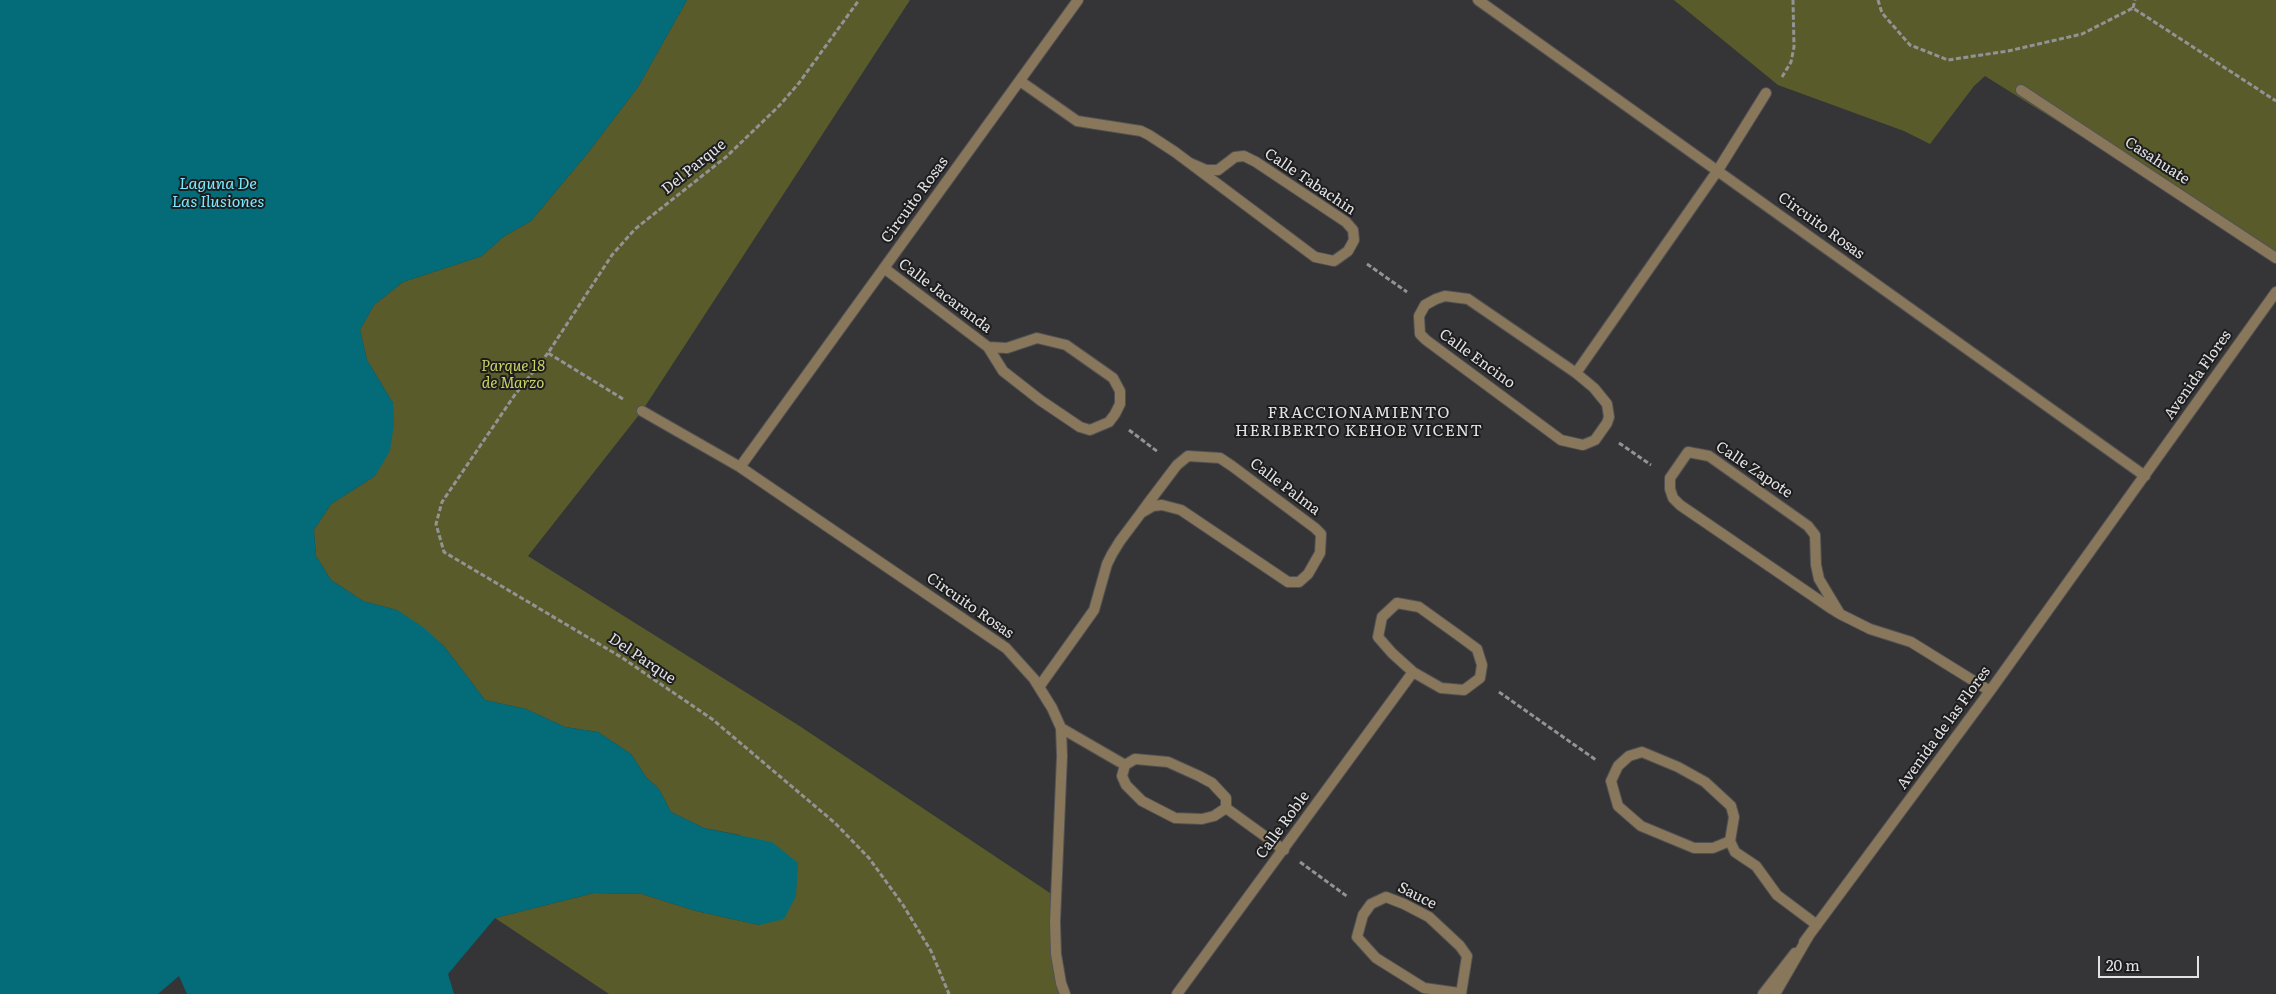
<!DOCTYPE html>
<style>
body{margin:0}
#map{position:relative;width:2276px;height:994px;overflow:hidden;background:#353538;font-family:Literata,serif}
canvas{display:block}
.scale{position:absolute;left:2098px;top:956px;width:101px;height:22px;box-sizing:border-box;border:2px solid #e2e2e4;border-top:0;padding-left:6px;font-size:15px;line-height:18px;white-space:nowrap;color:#e2e2e4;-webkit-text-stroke:4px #1d1d1e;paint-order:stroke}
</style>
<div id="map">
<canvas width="2276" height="994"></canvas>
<div class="scale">20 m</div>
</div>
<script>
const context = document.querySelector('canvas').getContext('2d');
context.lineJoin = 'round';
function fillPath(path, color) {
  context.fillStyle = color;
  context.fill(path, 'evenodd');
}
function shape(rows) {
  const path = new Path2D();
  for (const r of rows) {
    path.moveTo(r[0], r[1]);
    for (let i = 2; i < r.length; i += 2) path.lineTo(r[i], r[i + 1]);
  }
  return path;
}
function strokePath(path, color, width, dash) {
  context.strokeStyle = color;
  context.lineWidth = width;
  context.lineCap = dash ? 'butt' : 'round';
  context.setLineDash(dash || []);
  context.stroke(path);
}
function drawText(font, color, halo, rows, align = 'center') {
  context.font = font + ' Literata,serif';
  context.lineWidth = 4;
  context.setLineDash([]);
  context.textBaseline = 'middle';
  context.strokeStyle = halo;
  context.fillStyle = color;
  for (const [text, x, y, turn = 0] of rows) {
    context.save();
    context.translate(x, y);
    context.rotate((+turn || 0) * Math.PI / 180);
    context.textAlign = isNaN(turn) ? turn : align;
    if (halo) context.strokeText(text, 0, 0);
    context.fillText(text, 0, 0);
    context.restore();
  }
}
fillPath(shape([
 [687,0,910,0,642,411,528,556,798,725,1056,897,1055,922,1065,994,609,994,495,918,594,893,642,894,696,911,759,925,740,835,704,828,671,812,659,789,646,777,631,754,598,732,565,727,526,709,485,700,444,646,397,610,363,601,331,580,316,556,314,530,331,504,375,476,393,403,367,360,360,330,374,305,403,282,482,256,503,237,531,221,587,154,638,87],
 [1674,0,2276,0,2276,258,1985,76,1974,86,1930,144,1904,131,1778,85]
]), '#595c2a');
fillPath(shape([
 [0,0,687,0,638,87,587,154,531,221,503,237,482,256,403,282,374,305,360,330,367,360,393,403,394,424,390,451,375,476,331,504,314,530,316,556,331,580,363,601,397,610,423,627,444,646,485,700,526,709,565,727,598,732,631,754,646,777,659,789,671,812,704,828,772,842,798,863,796,896,784,919,759,925,696,911,642,894,594,893,495,918,448,974,454,994,187,994,179,976,158,994,0,994]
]), '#046b79');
const minor = shape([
 [1478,0,2145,476],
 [1020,81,1077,121,1141,131,1149,135,1175,152,1315,257,1334,261,1348,251,1354,240,1353,230,1346,222,1256,162,1244,156,1235,157,1218,170,1206,170,1190,163],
 [2021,90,2276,258],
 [884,268,988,347,1003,371,1040,400,1080,427,1090,430,1109,422,1115,414,1120,404,1120,391,1113,378,1066,345,1037,338,1007,348,988,347],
 [1576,373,1468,299,1445,296,1436,299,1425,305,1419,316,1420,334,1426,340,1561,440,1583,445,1595,440,1607,423,1609,417,1607,404,1594,388,1576,373,1718,170,1766,93],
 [642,411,740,467,1006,648,1034,679,1052,708,1061,728,1062,756,1055,922,1056,954,1061,983,1065,994],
 [740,467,1078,0],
 [1840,614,1819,579,1816,565,1815,535,1808,526,1709,456,1688,452,1670,478,1670,489,1673,498,1680,505,1832,609,1840,614,1870,629,1911,642,1990,691],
 [1039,687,1094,610,1107,564,1112,554,1120,541,1141,513,1149,502,1177,465,1188,456,1220,458,1232,466,1315,528,1321,534,1320,553,1308,574,1299,582,1288,582,1181,510,1162,505,1153,506,1141,513],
 [1061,728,1125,765],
 [1226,808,1214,816,1202,819,1175,818,1142,801,1126,785,1122,776,1125,765,1135,759,1168,762,1199,776,1212,783,1226,798,1226,808,1284,850],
 [1730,841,1713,848,1694,848,1641,826,1618,806,1611,781,1618,766,1629,756,1642,752,1678,767,1705,782,1731,806,1734,817,1730,841,1735,852,1756,866,1777,895,1817,925],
 [1804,942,1990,691,2276,292],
 [1459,993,1424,988,1376,958,1357,937,1363,915,1371,904,1386,897,1404,904,1429,917,1460,946,1467,956,1461,994],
 [1177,994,1413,672,1392,653,1378,637,1382,617,1397,603,1419,607,1458,635,1477,649,1482,665,1480,678,1464,690,1441,688,1413,672],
 [1763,994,1795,953]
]);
const tertiary = shape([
 [1775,994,1808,937]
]);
strokePath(minor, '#515154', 12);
strokePath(tertiary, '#515154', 12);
strokePath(shape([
 [1878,0,1882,13,1910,45,1948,60,2008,51,2082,34,2133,8,2276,101],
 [2133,8,2135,0],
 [1782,77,1791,62,1794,47,1793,0],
 [1367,264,1407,292],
 [548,353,514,396,442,502,436,524,444,552,621,657,712,719,835,823,869,858,903,905,931,951,949,994],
 [623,399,548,353,612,255,635,229,726,157,779,106,799,83,859,0],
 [1129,430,1158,452],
 [1619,443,1651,465],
 [1499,692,1596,760],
 [1300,862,1348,897]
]), '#939396', 3, [5, 2.5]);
strokePath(minor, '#88775a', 10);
strokePath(tertiary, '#88775a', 10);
drawText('15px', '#e2e2e4', '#1d1d1e', [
 ["Casahuate",2157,161,33],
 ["Del Parque",694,167,-39],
 ["Calle Tabachin",1310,182,34],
 ["Circuito Rosas",915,200,-54],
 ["Circuito Rosas",1821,226,36],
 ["Calle Jacaranda",945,296,37],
 ["Calle Encino",1477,359,36],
 ["Avenida Flores",2198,375,-55],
 ["Calle Zapote",1754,470,34],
 ["Calle Palma",1285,487,37],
 ["Circuito Rosas",970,606,35],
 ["Del Parque",642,659,34],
 ["Avenida de las Flores",1944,728,-54],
 ["Calle Roble",1283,825,-54],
 ["Sauce",1417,896,27]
]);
drawText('italic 15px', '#ccd365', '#1d1d1e', [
 ["Parque 18",513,367],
 ["de Marzo",513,384]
]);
drawText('italic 16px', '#79eaff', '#1d1d1e', [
 ["Laguna De",218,184],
 ["Las Ilusiones",218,202]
]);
context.letterSpacing = '1px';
drawText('16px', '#e2e2e4', '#1d1d1e', [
 ["FRACCIONAMIENTO",1359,413],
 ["HERIBERTO KEHOE VICENT",1359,431]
]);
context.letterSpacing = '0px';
</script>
